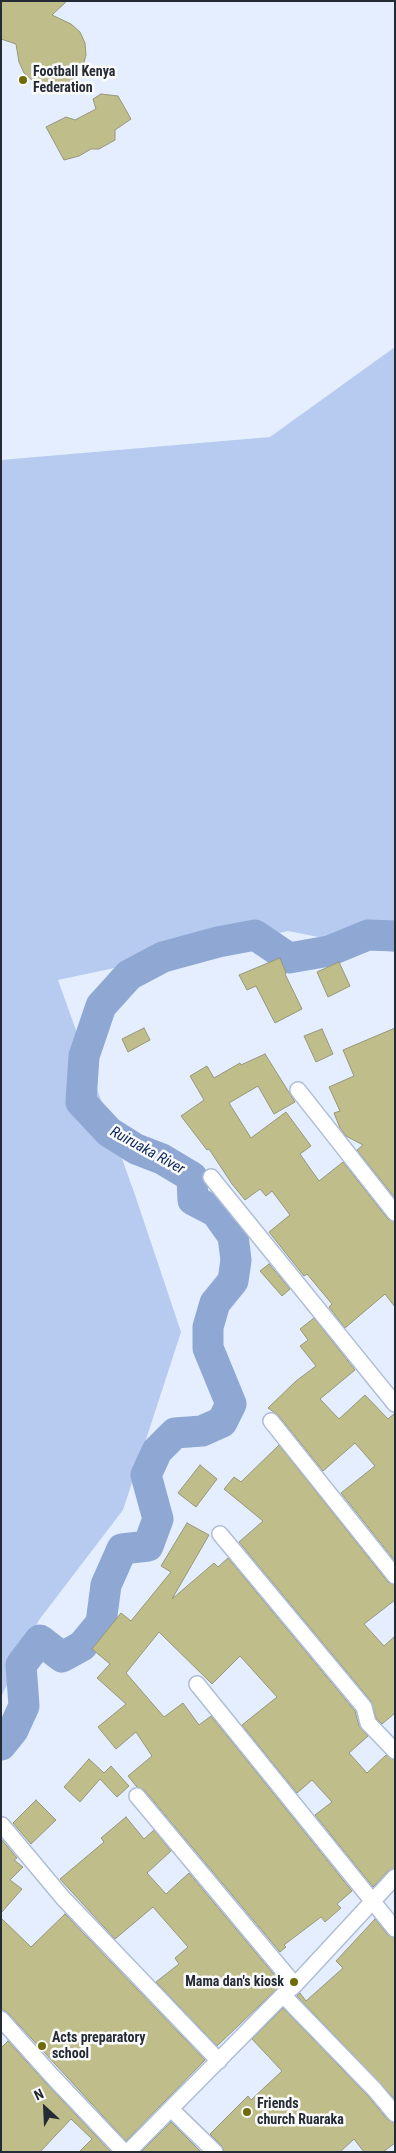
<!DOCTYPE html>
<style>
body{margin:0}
#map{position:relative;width:396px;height:2153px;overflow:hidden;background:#e4eefe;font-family:"Roboto Condensed",sans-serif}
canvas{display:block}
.frame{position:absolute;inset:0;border:2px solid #252b35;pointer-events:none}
.north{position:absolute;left:20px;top:2083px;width:50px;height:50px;-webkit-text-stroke:4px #fbfbfb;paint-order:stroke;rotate:335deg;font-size:14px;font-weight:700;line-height:20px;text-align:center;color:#252b35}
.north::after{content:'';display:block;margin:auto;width:18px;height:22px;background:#252b35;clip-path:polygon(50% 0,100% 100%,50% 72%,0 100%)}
</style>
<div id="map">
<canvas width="396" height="2153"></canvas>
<div class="frame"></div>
<div class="north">N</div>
</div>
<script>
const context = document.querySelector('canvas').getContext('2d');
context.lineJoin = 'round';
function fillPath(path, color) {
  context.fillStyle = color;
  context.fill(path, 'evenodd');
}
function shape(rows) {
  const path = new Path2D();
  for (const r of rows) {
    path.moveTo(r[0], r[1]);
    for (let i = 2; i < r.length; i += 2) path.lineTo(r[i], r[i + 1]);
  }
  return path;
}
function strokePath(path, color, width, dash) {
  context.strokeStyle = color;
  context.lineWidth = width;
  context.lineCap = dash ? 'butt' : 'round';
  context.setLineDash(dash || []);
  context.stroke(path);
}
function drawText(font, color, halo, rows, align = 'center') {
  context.font = font + ' "Roboto Condensed",sans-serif';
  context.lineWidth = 5;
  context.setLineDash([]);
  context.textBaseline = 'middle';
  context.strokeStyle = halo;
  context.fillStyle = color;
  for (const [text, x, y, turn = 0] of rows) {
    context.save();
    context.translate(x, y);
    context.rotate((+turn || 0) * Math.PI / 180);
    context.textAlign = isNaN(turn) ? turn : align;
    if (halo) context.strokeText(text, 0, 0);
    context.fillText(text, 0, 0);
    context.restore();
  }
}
fillPath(shape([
 [395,347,395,952,288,931,58,980,135,1195,181,1332,123,1510,39,1620,1,1697,1,460,270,437]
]), '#b6cbef');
strokePath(shape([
 [1,1745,13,1730,24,1706,21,1665,40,1640,62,1657,82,1646,101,1623,106,1585,122,1549,148,1546,158,1519,146,1475,157,1451,175,1433,202,1431,222,1422,231,1404,208,1348,208,1327,215,1303,233,1281,236,1260,233,1236,216,1212,193,1200,192,1177,162,1159,136,1149,109,1132,81,1102,84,1056,101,1006,129,975,163,957,218,942,255,935,289,958,329,951,368,935,395,936]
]), '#8ea8d3', 31);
const building = shape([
 [1,1,67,1,52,15,71,24,80,32,85,43,86,55,83,66,77,76,67,83,56,86,44,85,33,81,24,73,19,62,16,44,1,39,1,1],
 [101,94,118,96,131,119,115,130,115,140,99,149,91,149,79,156,64,160,46,127,66,117,75,120,96,109,93,99,101,94],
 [280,958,286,973,285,974,302,1009,275,1023,256,986,247,990,239,975,280,958],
 [339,962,350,986,328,997,317,972,339,962],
 [144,1028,150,1040,128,1052,122,1039,144,1028],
 [395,1028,395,1198,357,1150,363,1145,346,1136,340,1128,334,1113,340,1111,329,1087,354,1076,343,1050,395,1028],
 [322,1029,333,1054,316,1062,304,1036,322,1029],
 [265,1054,295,1102,274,1114,258,1086,229,1103,251,1138,286,1112,311,1146,300,1154,319,1181,343,1162,388,1219,395,1222,395,1307,385,1294,345,1328,329,1307,332,1304,307,1274,304,1276,269,1232,290,1215,272,1191,266,1196,260,1189,245,1200,232,1184,209,1149,207,1150,181,1116,204,1100,190,1076,207,1066,214,1078,240,1063,241,1065,265,1054],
 [269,1264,290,1289,282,1296,260,1271,269,1264],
 [314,1318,355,1370,320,1399,339,1419,365,1395,388,1419,395,1413,395,1561,341,1493,375,1466,355,1443,323,1471,278,1415,268,1408,296,1381,316,1366,300,1346,308,1340,300,1329,314,1318],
 [279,1445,388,1582,395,1585,395,1600,364,1624,384,1646,395,1636,395,1713,382,1724,376,1718,371,1701,239,1542,263,1521,224,1489,234,1477,241,1482,279,1445],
 [200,1465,217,1479,196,1507,178,1493,200,1465],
 [187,1523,209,1535,172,1599,214,1563,218,1567,228,1558,355,1711,359,1726,368,1736,349,1753,367,1773,386,1755,395,1760,395,1868,388,1871,373,1887,315,1815,332,1802,312,1780,297,1793,242,1725,277,1697,240,1656,212,1684,159,1632,126,1673,164,1717,183,1703,199,1725,211,1716,352,1891,337,1904,341,1908,325,1922,321,1917,284,1945,286,1947,280,1952,150,1797,144,1790,137,1787,128,1776,152,1756,136,1732,116,1749,98,1727,126,1704,97,1678,110,1664,92,1649,121,1613,131,1621,171,1572,161,1566,187,1523],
 [89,1759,104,1773,111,1766,129,1786,117,1797,100,1779,80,1802,64,1787,89,1759],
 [36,1800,56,1820,31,1844,13,1823,36,1800],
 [126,1817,144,1839,154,1830,171,1851,147,1873,166,1894,189,1873,282,1984,217,2046,156,1982,179,1964,175,1958,188,1947,153,1907,115,1939,60,1879,104,1842,101,1838,126,1817],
 [1,1839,17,1858,14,1860,23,1867,10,1880,22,1889,1,1913,1,1839],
 [65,1914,205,2060,126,2141,8,2013,1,2008,1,1918,31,1947,65,1914],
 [375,1919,388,1935,395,1938,395,2099,297,1996,300,1993,306,2001,343,1968,336,1961,375,1919],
 [283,2008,368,2096,388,2120,395,2123,395,2143,383,2152,364,2152,354,2139,340,2152,224,2152,222,2146,210,2134,248,2096,251,2100,282,2071,252,2039,283,2008],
 [8,2041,45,2082,111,2152,79,2152,92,2139,71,2119,40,2152,1,2152,1,2048,8,2041],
 [171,2122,201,2152,141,2152,171,2122]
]);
fillPath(building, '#bfbe8a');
strokePath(building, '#96967a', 1);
const street = shape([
 [298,1090,395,1213],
 [211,1177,395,1404],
 [271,1421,395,1576],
 [220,1534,364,1707,368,1723,395,1751],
 [197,1684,395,1929],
 [137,1796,295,1985],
 [2,1825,63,1898,219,2061],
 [283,1995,375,2090,395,2114],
 [1,2019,52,2076,124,2152],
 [171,2109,215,2152],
 [128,2152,283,1995,295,1985,395,1877]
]);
strokePath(street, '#afbed7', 18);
strokePath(street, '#fff', 15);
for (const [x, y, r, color] of [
 [23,80,5,"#6f6b07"],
 [294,1982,5,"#6f6b07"],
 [42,2046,5,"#6f6b07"],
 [247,2112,5,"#6f6b07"]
]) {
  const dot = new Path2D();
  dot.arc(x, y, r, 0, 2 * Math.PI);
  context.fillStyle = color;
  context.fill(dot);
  strokePath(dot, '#fbfbfb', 2);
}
drawText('bold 14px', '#252b35', '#fbfbfb', [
 ["Football Kenya",33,72],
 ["Federation",33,88],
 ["Mama dan's kiosk",284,1982,"right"],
 ["Acts preparatory",52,2038],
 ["school",52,2054],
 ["Friends",257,2104],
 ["church Ruaraka",257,2120]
], 'left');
drawText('italic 15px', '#0b285c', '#fbfbfb', [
 ["Ruiruaka River",147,1151,29]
]);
</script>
